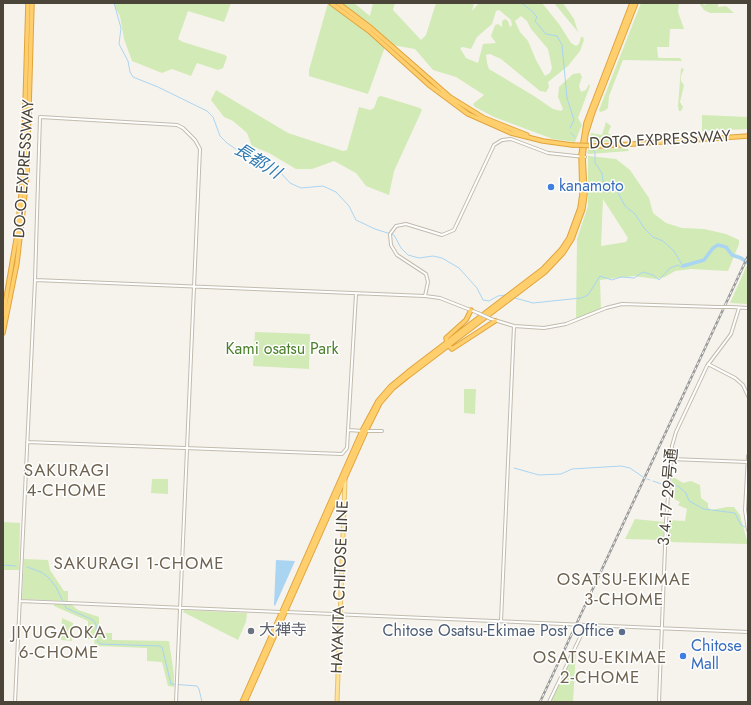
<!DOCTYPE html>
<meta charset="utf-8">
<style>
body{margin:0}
#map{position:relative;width:751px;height:705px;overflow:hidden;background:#f6f3ec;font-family:Jost,sans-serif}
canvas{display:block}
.frame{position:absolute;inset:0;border:4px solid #4b4439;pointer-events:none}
</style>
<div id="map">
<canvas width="751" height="705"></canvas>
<div class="frame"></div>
</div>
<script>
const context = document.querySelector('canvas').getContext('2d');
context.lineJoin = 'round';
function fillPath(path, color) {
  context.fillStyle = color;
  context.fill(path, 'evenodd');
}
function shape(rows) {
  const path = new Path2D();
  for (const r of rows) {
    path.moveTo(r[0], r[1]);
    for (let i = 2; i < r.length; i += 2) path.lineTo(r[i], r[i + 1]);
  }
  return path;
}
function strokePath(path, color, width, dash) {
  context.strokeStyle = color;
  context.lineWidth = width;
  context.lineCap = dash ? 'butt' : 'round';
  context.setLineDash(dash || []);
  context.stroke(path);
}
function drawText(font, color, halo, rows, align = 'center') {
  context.font = font + ' Jost,"Noto Sans JP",sans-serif';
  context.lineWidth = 3;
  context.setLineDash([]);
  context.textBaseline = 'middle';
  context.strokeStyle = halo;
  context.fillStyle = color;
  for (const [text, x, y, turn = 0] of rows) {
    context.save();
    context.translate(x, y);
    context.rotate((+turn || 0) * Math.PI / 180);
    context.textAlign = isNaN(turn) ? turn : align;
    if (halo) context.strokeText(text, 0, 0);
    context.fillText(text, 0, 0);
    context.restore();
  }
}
fillPath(shape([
 [113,3,231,3,224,22,188,11,178,39,183,42,225,55,227,57,223,68,218,70,197,63,191,76,172,69,162,73,132,61,124,39,120,16],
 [328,3,354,3,370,16,373,3,395,3,393,10,421,40,426,35,436,3,474,3,472,11,479,3,542,3,559,24,571,43,576,46,579,44,581,37,583,37,584,40,580,51,568,66,548,82,549,87,546,92,540,91,501,59,490,54,486,55,487,63,489,69,534,96,553,109,561,111,563,109,558,97,559,87,573,74,580,73,582,77,579,86,581,92,586,90,589,84,590,86,578,118,582,125,575,142,553,139,494,117,475,107,473,104,484,95,456,77,433,70,415,49,386,44,368,94,309,76,309,70],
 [499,10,511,20,512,25,510,27,508,21,505,19,502,21,502,27,498,24,495,25,491,36,496,43,483,44,478,63,466,58,460,48,463,47,471,49,477,37,492,24,496,11],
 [521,16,527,21,531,29,548,49,552,68,550,73,545,76,536,60,528,41,520,32,515,21],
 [554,3,563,3,574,19,578,32],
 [641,3,679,3,678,12,684,29,670,29,669,47,657,47,658,57,659,58,680,58,682,61,623,60,609,96,608,108,604,111,600,112,599,110],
 [699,3,705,5,708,3,718,4,718,7,726,6,734,13,710,13,704,10],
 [681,68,684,69,681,76,681,81,684,85,680,102,683,107,681,111,679,111,678,106],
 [216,90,288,133,343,151,347,150,359,107,370,110,374,108,378,97,381,96,420,108,422,110,394,171,389,195,366,186,356,173,334,161,312,169,296,169,269,153,252,146,247,133,233,121,224,117,211,100],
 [702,115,748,117,748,129,702,131],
 [606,122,611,126,608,133,609,134,625,142,589,142,591,133,602,135],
 [589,148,610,149,619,148,628,149,629,151,589,154,587,153],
 [588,156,616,159,630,170,649,198,653,213,666,223,682,228,704,229,726,234,739,240,739,244,728,271,691,269,675,271,665,277,656,279,634,276,600,280,601,311,576,321,577,239,588,206],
 [603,199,628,238,626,242,601,246],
 [748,263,748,304,730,303],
 [255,332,310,334,309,369,253,366],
 [464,389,476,389,475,414,464,413],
 [672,476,683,483,691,481,700,485,701,498,708,503,708,507,711,510,727,507,734,507,740,515,748,544,668,542,669,520,685,521,687,509,678,505,680,502,670,497],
 [152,479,168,479,168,494,151,493],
 [635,519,664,522,663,540,625,539],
 [3,522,20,523,19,570,3,570],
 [24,559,48,560,50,570,64,591,68,591,68,601,22,599],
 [54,604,72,605,78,610,99,617,99,633,112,633,112,640,169,641,174,675,174,687,168,686,162,662,147,661,147,648,97,646,95,648,94,639,88,639,88,621,54,606],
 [184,610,247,613,246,622,238,640,183,612],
 [62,618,73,623,72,641,61,640],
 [576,650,573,702,552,702,552,698]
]), '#d2eab5');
fillPath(shape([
 [276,560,295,561,275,606,274,605]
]), '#a9d4f2');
strokePath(shape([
 [114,3,121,28,119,44,128,61,130,72,133,77,158,87,207,111,213,117,220,136,227,143,246,156,261,160,268,164,280,172,290,183,301,188,323,186,336,192,349,206,356,220,375,229,394,235,401,248,408,255,419,258,433,256,442,258,459,268,477,288,483,300,489,301,498,296,506,295],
 [521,3,531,10,537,17,535,21,546,34,557,36,562,45,567,98,574,120,570,128],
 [571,133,575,137],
 [590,139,591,148,595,152,595,163,602,173,603,181,605,184,616,189,625,206,635,214,644,228,653,237,663,241,674,251,683,266],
 [515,298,533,303,581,298,588,295,600,276,612,280,621,277,634,278,643,272,653,275,659,280,670,268,678,265,681,267,683,266],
 [514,468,539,475,561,474,572,469,621,466,630,468,643,477],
 [647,479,650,480],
 [653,481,667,486],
 [672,486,678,486,686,493,689,501,704,509,735,513,741,525,745,527],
 [3,565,16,566],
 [27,567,41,572,48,577,56,587,66,608,93,620,96,624,97,640,100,644,160,646,162,647,171,684,197,686,199,689,202,702]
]), '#a9d4f2', 1);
strokePath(shape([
 [683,266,704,260,713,248,718,245,726,247,732,255,741,258,748,263]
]), '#a9d4f2', 3.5);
const minor = shape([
 [35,280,425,296,440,298,478,313],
 [425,296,428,282,426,274,397,255,391,245,390,234,396,226,406,224,442,235,454,230,494,145,502,140,511,139,548,153,585,157],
 [731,307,748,308],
 [491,319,514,326,544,328,566,324,606,308,622,304,717,307],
 [708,364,735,378,743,385,748,396],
 [349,430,362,431],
 [366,431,382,431],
 [27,442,342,454,347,448,356,294],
 [748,456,745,510,748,530],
 [671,459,748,462],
 [20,601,281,612],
 [286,612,748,632],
 [501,621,514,326],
 [15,702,35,280,40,117,177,125,183,128,195,140,200,149,176,702],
 [549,702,586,625],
 [659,702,666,521,672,446,676,432,707,366,731,334,739,308]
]);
const major = shape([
 [337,702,345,480]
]);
const highway = shape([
 [331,3,369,31,429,85,468,114,511,133,543,141,572,145],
 [338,3,371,28,450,97,484,118,527,135],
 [604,146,748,136],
 [3,316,17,234,23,175,28,3],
 [3,333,17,263,27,176,32,3],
 [447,343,446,338,466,320,471,310],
 [448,345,452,349,495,321],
 [242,702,362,431,378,401,391,386,408,372,543,269,561,250,569,238,580,208,582,194,581,155,586,123,632,3],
 [245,702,366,431,380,403,393,388,408,376,545,272,563,253,572,239,583,209,585,194,583,156,586,134,593,112,636,3]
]);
strokePath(minor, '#c2bbae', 4);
strokePath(major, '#e6c16a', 5);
strokePath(highway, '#e0a43c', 5.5);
strokePath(minor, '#fff', 2);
strokePath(major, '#ffe39c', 3);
strokePath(highway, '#ffcf6e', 3.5);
const rail = shape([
 [540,702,748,256]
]);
strokePath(rail, '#9a9a9a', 2.5);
strokePath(rail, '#fff', 1, [3]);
const minorBridge = shape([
 [717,307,731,307],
 [478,313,491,319]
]);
const highwayBridge = shape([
 [572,145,604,146]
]);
strokePath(minorBridge, '#c2bbae', 4, []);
strokePath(highwayBridge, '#e0a43c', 5.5, []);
strokePath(minorBridge, '#fff', 2);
strokePath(highwayBridge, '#ffcf6e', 3.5);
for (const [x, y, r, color] of [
 [551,187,4,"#3f7fe0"],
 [251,631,4,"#6b7280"],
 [622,632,4,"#5c6f8a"],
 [683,656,4,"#3f7fe0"]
]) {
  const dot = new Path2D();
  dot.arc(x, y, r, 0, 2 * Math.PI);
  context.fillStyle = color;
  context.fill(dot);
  strokePath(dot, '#fff', 1.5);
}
drawText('16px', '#4b4439', '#fff', [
 ["DOTO EXPRESSWAY",660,141,-3],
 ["DO-O EXPRESSWAY",25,169,-86],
 ["3.4.17 29号通",669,497,-85],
 ["HAYAKITA CHITOSE LINE",341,587,-88]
]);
drawText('16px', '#366cbe', '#fff', [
 ["kanamoto",559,187],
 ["Chitose",691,647],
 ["Mall",691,665]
], 'left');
drawText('16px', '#4a7f2a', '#fff', [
 ["Kami osatsu Park",282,350]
]);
drawText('16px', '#5b616d', '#fff', [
 ["大禅寺",259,631]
], 'left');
drawText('16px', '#4e5e75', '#fff', [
 ["Chitose Osatsu-Ekimae Post Office",614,632]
], 'right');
drawText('italic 17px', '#2e7ab2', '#fff', [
 ["長都川",257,162,32]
]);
context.letterSpacing = '1px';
drawText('17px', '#6e6250', '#fff', [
 ["SAKURAGI",67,472],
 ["4-CHOME",67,492],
 ["SAKURAGI 1-CHOME",139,565],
 ["OSATSU-EKIMAE",624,581],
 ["3-CHOME",624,601],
 ["JIYUGAOKA",59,634],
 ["6-CHOME",59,654],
 ["OSATSU-EKIMAE",600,659],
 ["2-CHOME",600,679]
]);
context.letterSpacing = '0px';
</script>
